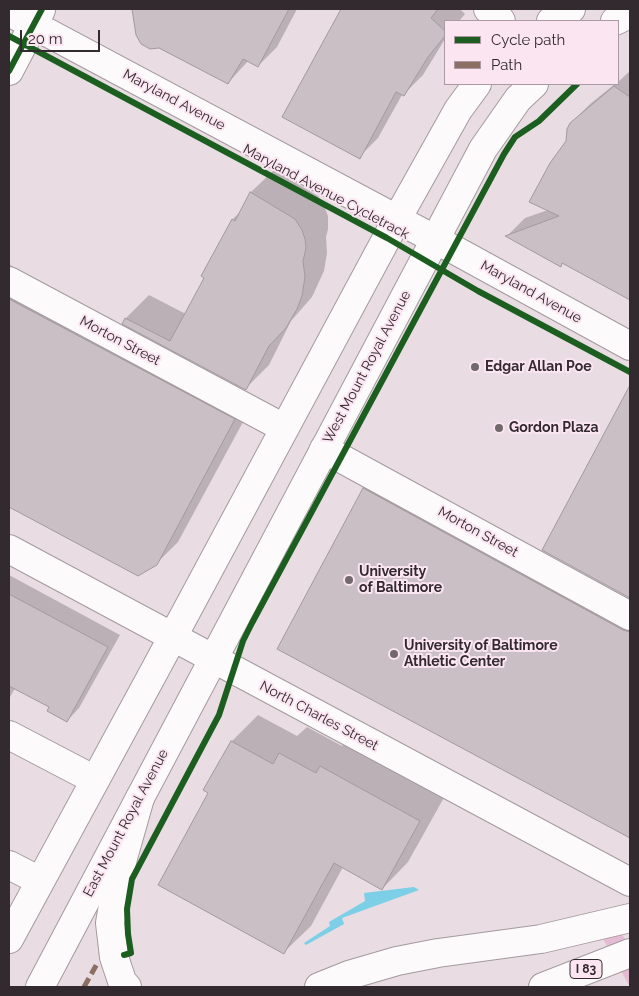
<!DOCTYPE html>
<style>
body{margin:0}
#map{position:relative;width:639px;height:996px;overflow:hidden;background:#e9dde3;font-family:Raleway,sans-serif}
canvas{display:block}
.frame{position:absolute;inset:0;border:10px solid #322a2e;pointer-events:none}
.legend{position:absolute;left:444px;top:20px;width:175px;height:65px;box-sizing:border-box;background:#fbe5f1;border:1px solid #ab9aa3;margin:0;padding:6px 9px;list-style:none;font-size:15px;color:#322a2e}
.legend li{display:flex;align-items:center;gap:10px;height:25px}
.legend b{width:25px;border:1px solid #ab9aa3}
.scale{position:absolute;left:20px;top:30px;width:80px;height:22px;box-sizing:border-box;border:2px solid #322a2e;border-top:0;padding-left:6px;font-size:15px;line-height:18px;white-space:nowrap;color:#322a2e;-webkit-text-stroke:4px #fbe5f1;paint-order:stroke}
</style>
<div id="map">
<canvas width="639" height="996"></canvas>
<div class="frame"></div>
<ul class="legend">
<li><b style="height:6px;background:#1b5e20"></b>Cycle path</li>
<li><b style="height:6px;background:#8d6e63"></b>Path</li>
</ul>
<div class="scale">20 m</div>
</div>
<script>
const context = document.querySelector('canvas').getContext('2d');
context.lineJoin = 'round';
function fillPath(path, color) {
  context.fillStyle = color;
  context.fill(path, 'evenodd');
}
function shape(rows) {
  const path = new Path2D();
  for (const r of rows) {
    path.moveTo(r[0], r[1]);
    for (let i = 2; i < r.length; i += 2) path.lineTo(r[i], r[i + 1]);
  }
  return path;
}
function strokePath(path, color, width, dash) {
  context.strokeStyle = color;
  context.lineWidth = width;
  context.lineCap = dash ? 'butt' : 'round';
  context.setLineDash(dash || []);
  context.stroke(path);
}
function drawText(font, color, halo, rows, align = 'center') {
  context.font = font + ' Raleway,sans-serif';
  context.lineWidth = 4;
  context.setLineDash([]);
  context.textBaseline = 'middle';
  context.strokeStyle = halo;
  context.fillStyle = color;
  for (const [text, x, y, turn = 0] of rows) {
    context.save();
    context.translate(x, y);
    context.rotate((+turn || 0) * Math.PI / 180);
    context.textAlign = isNaN(turn) ? turn : align;
    if (halo) context.strokeText(text, 0, 0);
    context.fillText(text, 0, 0);
    context.restore();
  }
}
fillPath(shape([
 [589,914,620,930,630,948,630,987]
]), '#e6bcd4');
fillPath(shape([
 [414,887,419,890,342,918,344,924,306,945,304,943,330,926,329,922,365,901,364,893]
]), '#7ccfe6');
fillPath(shape([
 [135,9,297,9,277,47,258,66,249,60,228,83,134,21],
 [342,9,460,9,465,14,459,21,445,21,445,39,423,75,404,94,403,93,378,138,359,157,284,117],
 [630,71,630,298,564,262,561,265,507,236,525,218,548,210,571,123,590,104,615,84,618,84,618,82],
 [274,170,318,196,323,203,328,216,328,229,326,237,327,253,324,271,312,297,291,321,269,365,246,388,124,323,126,318,149,295,186,314,206,277,202,275,233,219,242,210,251,192],
 [9,264,23,273,256,398,178,542,156,564,138,574,9,505],
 [630,394,630,597,544,550,623,401],
 [382,470,630,606,630,827,624,833,364,489],
 [9,575,120,635,79,708,67,721,50,707,15,688,9,699],
 [258,715,297,736,307,727,342,746,348,740,446,794,408,862,382,889,343,867,311,926,284,952,210,793,232,741]
]), '#0003');
const building = shape([
 [132,9,289,9,258,67,243,59,228,84,159,48,150,49,141,44,136,35,132,9],
 [341,9,438,9,431,18,445,31,445,36,428,57,404,96,396,92,360,159,282,117,341,9],
 [614,86,630,97,630,300,562,263,561,267,505,236,559,216,529,202,550,163,566,141,567,129,570,123,614,86],
 [250,192,295,219,302,230,305,239,306,248,303,261,305,277,302,296,297,309,286,328,269,346,246,390,122,324,125,318,170,341,204,278,201,276,232,219,235,221,250,192],
 [9,299,235,419,157,565,138,576,9,507,9,299],
 [630,385,630,598,542,550,630,385],
 [363,488,623,630,630,632,630,838,277,649,363,488],
 [9,594,108,647,67,722,47,711,49,707,9,686,9,594],
 [231,741,273,764,279,753,316,773,320,766,420,821,382,890,334,863,284,954,158,885,208,793,203,790,231,741]
]);
fillPath(building, '#c9bfc4');
strokePath(building, '#a2999e', 1);
const minor = shape([
 [488,9,495,13,501,21],
 [9,281,284,428],
 [324,449,630,616],
 [9,735,95,780],
 [9,865,40,881]
]);
const major = shape([
 [9,12,453,249,630,346],
 [551,21,571,9],
 [615,21,630,14],
 [9,71,41,10],
 [9,549,630,882],
 [9,939,156,668,397,219,458,110,477,84],
 [40,987,483,149,518,99,534,84]
]);
const highway = shape([
 [127,987,122,981,114,957,110,923,115,893,123,858,140,798],
 [319,987,349,975,397,961,438,953,541,939,630,918],
 [543,987,630,953]
]);
strokePath(minor, '#a39a9e', 30);
strokePath(major, '#a39a9e', 30);
strokePath(highway, '#a39a9e', 30);
strokePath(minor, '#fcfafb', 28);
strokePath(major, '#fcfafb', 28);
strokePath(highway, '#fcfafb', 28);
strokePath(shape([
 [84,987,98,962]
]), '#8d6e63', 5, [10, 5]);
strokePath(shape([
 [9,36,387,238,478,291,630,372],
 [9,71,42,9],
 [124,955,131,953,128,934,127,909,132,879,219,715,243,641,252,623,504,154,515,137,539,121,577,84]
]), '#1b5e20', 6);
for (const [x, y, r, color] of [
 [475,367,5,"#72696d"],
 [499,428,5,"#72696d"],
 [349,580,5,"#72696d"],
 [394,654,5,"#72696d"]
]) {
  const dot = new Path2D();
  dot.arc(x, y, r, 0, 2 * Math.PI);
  context.fillStyle = color;
  context.fill(dot);
  strokePath(dot, '#fbe5f1', 2);
}
for (const [x, y, w] of [
 [586,969,32]
]) {
  const box = new Path2D();
  box.roundRect(x - w / 2, y - 9.5, w, 19, 4);
  context.fillStyle = '#fbe5f1';
  context.fill(box);
  strokePath(box, '#322a2e', 1);
}
drawText('bold 12px', '#322a2e', null, [
 ["I 83",586,969]
]);
drawText('14px', '#322a2e', '#fbe5f1', [
 ["Maryland Avenue",174,100,28],
 ["Maryland Avenue Cycletrack",326,192,28],
 ["Maryland Avenue",531,292,29],
 ["Morton Street",120,341,28],
 ["West Mount Royal Avenue",367,367,-62],
 ["Morton Street",478,532,29],
 ["North Charles Street",319,716,28],
 ["East Mount Royal Avenue",126,823,-62]
]);
drawText('bold 14px', '#322a2e', '#fbe5f1', [
 ["Edgar Allan Poe",485,367],
 ["Gordon Plaza",509,428],
 ["University",359,572],
 ["of Baltimore",359,588],
 ["University of Baltimore",404,646],
 ["Athletic Center",404,662]
], 'left');
</script>
